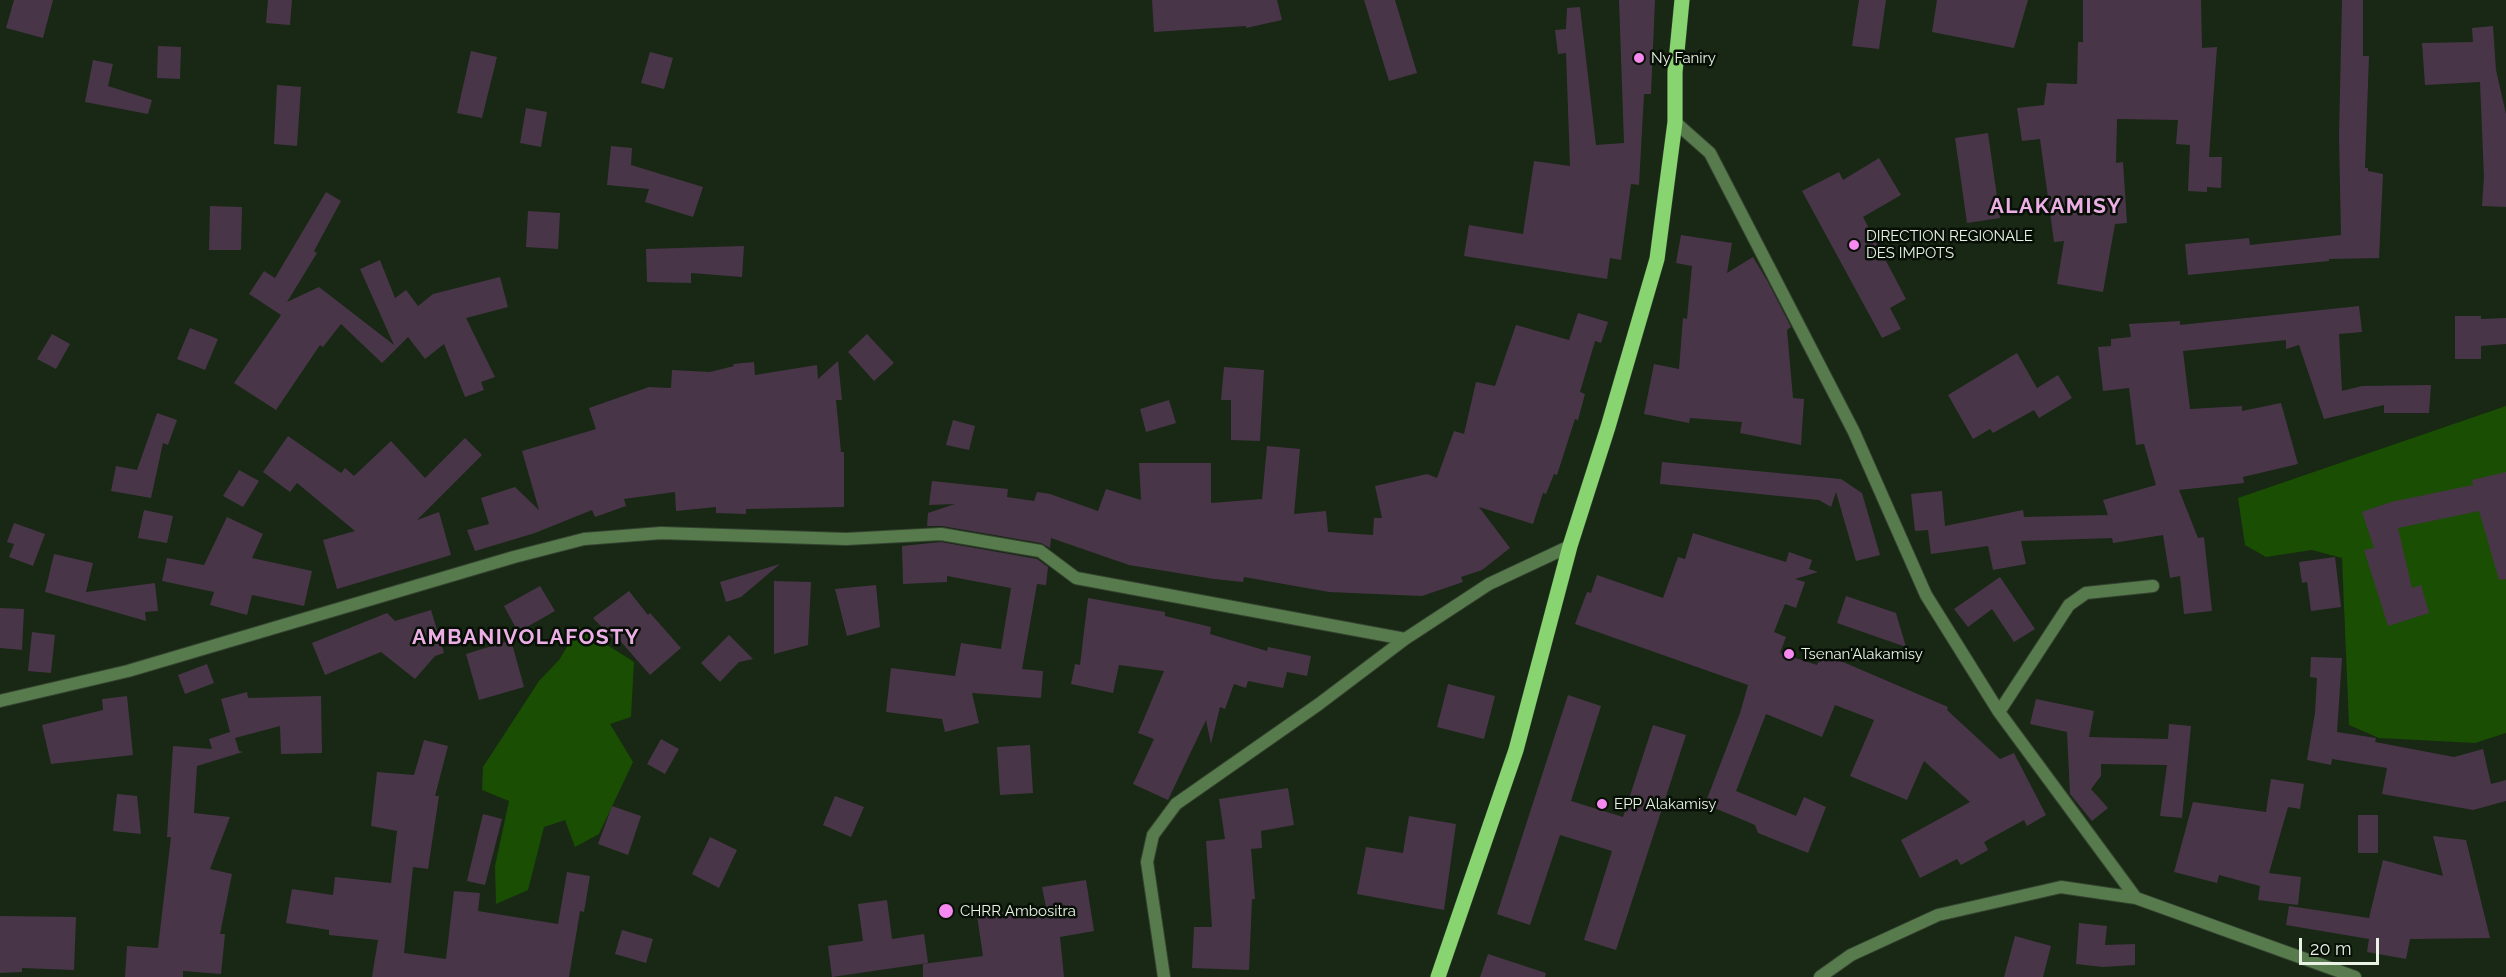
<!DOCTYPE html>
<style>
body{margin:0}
#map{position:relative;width:2506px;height:977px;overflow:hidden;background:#182814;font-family:Raleway,sans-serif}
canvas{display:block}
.scale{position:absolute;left:2299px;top:938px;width:80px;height:27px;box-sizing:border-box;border:3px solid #e8f3e6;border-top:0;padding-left:8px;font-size:18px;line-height:21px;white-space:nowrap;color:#e8f3e6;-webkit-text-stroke:4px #080f06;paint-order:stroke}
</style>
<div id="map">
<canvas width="2506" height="977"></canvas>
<div class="scale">20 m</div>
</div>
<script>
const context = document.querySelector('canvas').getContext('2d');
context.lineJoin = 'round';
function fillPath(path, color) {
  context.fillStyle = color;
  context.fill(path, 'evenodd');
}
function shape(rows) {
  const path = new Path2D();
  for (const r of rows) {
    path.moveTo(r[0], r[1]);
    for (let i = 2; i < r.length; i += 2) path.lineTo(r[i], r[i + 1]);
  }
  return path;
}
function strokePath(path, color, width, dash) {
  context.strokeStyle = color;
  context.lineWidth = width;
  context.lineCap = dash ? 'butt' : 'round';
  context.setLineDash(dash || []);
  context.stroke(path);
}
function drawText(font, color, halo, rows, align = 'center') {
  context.font = font + ' Raleway,sans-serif';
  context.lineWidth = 5;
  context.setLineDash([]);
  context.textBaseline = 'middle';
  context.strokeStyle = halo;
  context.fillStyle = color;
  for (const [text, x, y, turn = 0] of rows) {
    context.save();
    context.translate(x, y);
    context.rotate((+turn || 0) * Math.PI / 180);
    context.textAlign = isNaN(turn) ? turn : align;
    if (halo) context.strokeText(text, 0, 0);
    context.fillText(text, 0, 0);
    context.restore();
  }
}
fillPath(shape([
 [2506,406,2506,733,2475,743,2379,738,2349,725,2342,558,2312,550,2266,557,2245,545,2238,498],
 [579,627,634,662,631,717,610,724,633,762,599,834,575,847,565,820,544,827,528,890,496,904,495,866,509,801,482,790,483,767,539,681,559,660]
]), '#1a4e03');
fillPath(shape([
 [14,0,53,0,43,38,6,28],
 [268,0,292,0,290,25,266,23],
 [1152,0,1277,0,1282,20,1246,28,1246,26,1154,32],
 [1364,0,1395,0,1417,73,1389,81],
 [1619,0,1655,0,1651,94,1644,94,1639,185,1631,184,1621,260,1610,258,1607,279,1464,256,1469,225,1523,234,1534,161,1570,166,1566,53,1558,54,1555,30,1566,29,1567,8,1580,7,1596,145,1624,143],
 [1859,0,1886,0,1879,49,1852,46],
 [1937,0,2028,0,2014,48,1932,32],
 [2083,0,2201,0,2202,48,2217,47,2209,157,2222,157,2221,188,2207,187,2207,192,2188,191,2190,145,2176,144,2178,120,2117,119,2116,163,2123,162,2127,223,2115,224,2103,292,2057,284,2064,241,2054,242,2040,139,2022,141,2017,108,2044,105,2047,83,2077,84,2078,42,2083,42],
 [2342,0,2363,0,2363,56,2369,56,2365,168,2368,168,2368,171,2383,174,2379,258,2329,259,2329,261,2188,275,2185,244,2249,238,2250,245,2341,235,2339,137],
 [2493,26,2496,70,2506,114,2506,207,2482,206,2484,177,2480,82,2425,85,2422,43,2473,42,2472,28],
 [158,46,181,47,180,79,157,78],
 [471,51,497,57,482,118,457,113],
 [650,52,673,58,664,89,641,83],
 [93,60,113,64,108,86,152,100,148,114,85,102],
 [277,85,301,87,297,146,274,144],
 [526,108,547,112,541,147,520,143],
 [1988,133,2000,218,1967,223,1955,138],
 [611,146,632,148,631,165,703,187,693,217,645,202,649,189,607,185],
 [1879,158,1901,195,1863,217,1906,299,1890,308,1901,329,1882,338,1802,191,1839,172,1843,180],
 [326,192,341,201,314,251,317,253,287,302,319,287,394,345,360,269,380,260,395,298,406,290,418,306,433,294,500,277,508,307,466,318,495,377,481,382,484,390,465,397,444,344,425,359,408,337,382,363,341,324,323,347,320,345,276,410,234,383,281,315,249,294,264,271,275,278],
 [210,206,242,207,241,250,209,250],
 [528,211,560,213,558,249,526,247],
 [1681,235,1732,243,1727,273,1753,257,1768,282,1791,327,1787,330,1793,398,1804,399,1801,445,1740,433,1742,422,1690,418,1689,423,1644,414,1654,364,1679,369,1683,318,1687,319,1692,266,1676,263],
 [744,246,742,277,691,273,691,283,647,282,646,249],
 [2359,306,2362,332,2339,334,2342,391,2362,386,2431,385,2429,413,2384,413,2384,405,2324,419,2299,345,2286,349,2286,340,2183,351,2190,409,2242,406,2242,411,2281,403,2298,464,2243,477,2244,483,2179,490,2198,538,2204,537,2212,611,2184,614,2180,576,2170,578,2163,535,2113,543,2112,538,2021,541,2026,564,1993,570,1988,546,1931,554,1928,530,1915,531,1911,494,1942,491,1945,526,2023,510,2024,517,2108,515,2103,500,2156,485,2144,444,2136,445,2129,388,2103,391,2098,347,2111,346,2111,339,2131,337,2129,324,2180,321,2180,325],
 [1578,313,1608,322,1601,343,1595,341,1580,392,1585,394,1578,420,1575,419,1557,475,1554,474,1546,494,1543,493,1533,524,1479,507,1510,548,1482,570,1461,577,1463,582,1422,596,1329,592,1244,577,1243,582,1214,579,1129,565,1051,538,1050,548,1041,543,942,526,927,526,928,513,955,504,929,505,932,481,1008,489,1007,497,1034,501,1037,492,1050,494,1098,511,1106,489,1141,500,1139,463,1211,463,1211,503,1262,499,1267,446,1300,449,1294,514,1326,511,1328,532,1373,535,1374,518,1382,518,1375,486,1427,474,1437,478,1454,431,1464,434,1476,382,1495,386,1516,325,1569,340],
 [2455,316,2481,316,2481,319,2506,318,2506,344,2481,346,2481,359,2455,359],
 [190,328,218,339,205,370,177,359],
 [52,334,70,344,56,369,37,359],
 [867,334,894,363,874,381,848,352],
 [2017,353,2037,388,2058,375,2072,398,2039,418,2034,410,1993,433,1990,429,1973,439,1948,395],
 [838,361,842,400,836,400,841,452,844,452,844,507,746,509,746,514,716,513,716,507,676,511,675,492,624,499,626,506,595,517,592,510,535,533,475,551,467,530,489,524,481,498,515,487,539,510,522,451,596,429,589,408,649,387,671,388,672,370,710,372,734,366,733,364,754,362,755,375,817,365,818,379],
 [1224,367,1264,370,1260,441,1231,440,1231,400,1221,400],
 [1169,400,1176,423,1146,432,1140,409],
 [157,413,177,420,168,445,163,443,151,498,111,491,116,466,137,470],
 [953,420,975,426,969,450,946,445],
 [288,436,341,473,345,468,354,476,391,441,425,478,465,438,482,455,417,520,439,512,451,555,337,589,323,540,355,531,297,483,290,492,263,472],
 [1662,462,1841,479,1862,493,1880,555,1856,561,1836,492,1831,507,1819,500,1660,484],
 [239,470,259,481,243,507,223,496],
 [2506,472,2506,579,2499,580,2479,511,2398,528,2412,588,2421,585,2429,613,2388,626,2364,550,2374,548,2362,512,2391,502,2473,485,2472,480],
 [144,510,173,516,167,543,138,538],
 [227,517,263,534,252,558,312,571,304,606,252,595,247,615,210,605,214,592,162,581,167,558,204,565],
 [14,523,45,534,33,566,9,557,14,544,7,542],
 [1693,533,1786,562,1789,552,1812,560,1809,569,1818,572,1795,579,1805,582,1796,608,1785,604,1774,632,1786,637,1780,653,1817,665,1822,653,1948,707,1947,710,2000,759,2014,753,2046,815,2027,826,2024,820,1984,842,1988,850,1961,865,1957,859,1920,878,1901,840,1970,802,1924,761,1907,800,1850,776,1874,720,1835,705,1822,737,1766,714,1736,791,1796,816,1804,797,1826,807,1808,853,1758,833,1755,825,1705,804,1740,713,1748,685,1575,624,1587,592,1591,593,1597,575,1663,598,1678,557,1685,559],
 [941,542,1037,559,1048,567,1046,585,1037,584,1022,669,1043,671,1041,698,972,693,979,723,945,732,942,719,886,712,891,668,955,676,961,643,1001,649,1011,588,947,576,947,582,903,584,902,546],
 [54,554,93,563,86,592,155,583,158,611,145,612,146,621,45,592],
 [2335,557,2341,607,2311,611,2307,582,2302,583,2299,562],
 [780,564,741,597,726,602,720,582],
 [2000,577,2035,629,2014,642,1992,609,1968,627,1954,609],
 [774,581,811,582,808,645,774,654],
 [876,585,880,627,847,636,835,589],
 [540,586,555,611,518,632,504,606],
 [629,591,648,615,650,613,681,648,650,675,616,636,613,639,593,618],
 [1846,596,1896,613,1906,647,1837,623],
 [1088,598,1165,612,1165,616,1211,627,1210,634,1267,651,1268,647,1311,656,1307,676,1287,672,1283,688,1248,681,1246,688,1234,684,1225,709,1220,707,1211,744,1206,720,1168,800,1133,784,1154,739,1138,733,1164,671,1119,665,1113,693,1071,684,1075,664,1080,665],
 [0,608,24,609,22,650,0,648],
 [431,610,444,653,435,656,415,679,381,652,325,675,312,643,387,613,395,621],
 [32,632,55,635,51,673,28,671],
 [729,635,753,659,739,662,720,682,701,663],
 [511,640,524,687,479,700,466,654],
 [2311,657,2342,658,2337,732,2376,738,2375,742,2454,757,2483,749,2491,784,2506,780,2506,801,2473,810,2382,794,2387,768,2332,759,2331,765,2307,760,2315,713,2317,678,2310,677],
 [207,664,214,683,185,694,178,675],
 [1448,684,1495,696,1484,739,1437,727],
 [247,692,248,698,321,696,322,753,281,754,280,726,235,738,239,751,243,752,197,766,194,813,230,817,210,869,232,874,220,934,225,934,221,974,183,971,183,977,125,977,127,946,158,948,171,837,167,837,173,746,212,749,209,739,230,732,221,699],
 [1568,695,1601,706,1571,801,1623,817,1653,725,1686,735,1616,950,1584,940,1612,851,1560,835,1530,925,1497,914],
 [127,696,133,755,51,764,42,725,103,710,102,699],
 [2036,699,2094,711,2089,737,2168,739,2169,724,2191,726,2182,818,2160,816,2167,765,2101,764,2101,776,2091,789,2108,808,2092,821,2070,794,2067,732,2030,724],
 [661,739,679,749,665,774,647,764],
 [424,740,448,746,435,796,439,796,428,869,413,867,404,953,446,959,454,891,480,893,478,911,558,924,567,872,590,876,584,912,580,911,569,977,372,977,378,940,329,935,329,930,286,923,292,889,333,895,335,877,391,883,397,831,371,826,377,772,414,775],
 [1030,745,1033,793,1000,795,997,747],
 [2271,779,2304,784,2300,809,2288,807,2269,873,2301,877,2298,905,2258,900,2260,886,2219,875,2217,883,2174,872,2193,802,2266,812],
 [1288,788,1294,825,1261,831,1262,848,1251,849,1255,899,1252,899,1249,970,1192,968,1194,927,1212,927,1206,841,1225,839,1219,799],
 [117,794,137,796,141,834,113,831],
 [835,796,864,807,851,837,823,825],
 [612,806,641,816,628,855,598,844],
 [483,814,502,819,485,885,467,881],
 [2358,815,2378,815,2378,853,2358,853],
 [1409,816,1456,824,1444,910,1357,894,1366,847,1403,853],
 [2433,836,2466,840,2490,938,2410,939,2406,959,2367,952,2369,939,2286,925,2289,906,2369,918,2383,860,2443,876],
 [710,837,737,850,719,888,692,874],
 [1086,880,1094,931,1060,937,1064,977,923,977,923,964,983,956,977,916,1046,907,1042,887],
 [887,900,892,939,924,934,928,963,832,977,828,946,863,941,858,904],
 [0,916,76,917,74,970,22,968,22,972,0,973],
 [2079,923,2107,926,2105,945,2135,944,2135,965,2103,967,2076,964],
 [622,930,653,939,646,963,615,954],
 [2015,936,2051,946,2043,977,2004,977],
 [1488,954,1546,973,1545,977,1480,977]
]), '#493548');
const minor = shape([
 [1675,122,1710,153,1854,432,1926,595,1999,712,2136,898],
 [0,701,128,671,514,557,584,539,661,533,846,539,941,534,1040,551,1076,578,1405,639],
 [1999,712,2069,605,2086,593,2153,586],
 [1164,977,1147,862,1153,835,1176,804,1319,704,1405,639,1489,584,1570,546],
 [1820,977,1851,955,1938,915,2061,887,2136,898,2355,977]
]);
const primary = shape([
 [1438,977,1516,750,1570,546,1608,427,1657,259,1675,122,1675,72,1682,0]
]);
strokePath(minor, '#354431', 14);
strokePath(primary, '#354431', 16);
strokePath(minor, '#577b4c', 12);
strokePath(primary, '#88d471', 15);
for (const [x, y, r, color] of [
 [1639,58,6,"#f589ef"],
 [1854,245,6,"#f589ef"],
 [1789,654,6,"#f589ef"],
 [1602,804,6,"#f589ef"],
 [946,911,8,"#f589ef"]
]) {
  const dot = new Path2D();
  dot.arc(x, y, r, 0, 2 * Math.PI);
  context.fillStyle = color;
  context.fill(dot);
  strokePath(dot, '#080f06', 2);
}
drawText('15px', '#e8f3e6', '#080f06', [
 ["Ny Faniry",1651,58],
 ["DIRECTION REGIONALE",1866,236],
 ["DES IMPOTS",1866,253],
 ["Tsenan'Alakamisy",1801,654],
 ["EPP Alakamisy",1614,804],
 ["CHRR Ambositra",960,911]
], 'left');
context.letterSpacing = '1.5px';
drawText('bold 21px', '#ebafe6', '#080f06', [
 ["ALAKAMISY",2056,207],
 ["AMBANIVOLAFOSTY",526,638]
]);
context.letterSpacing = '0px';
</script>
